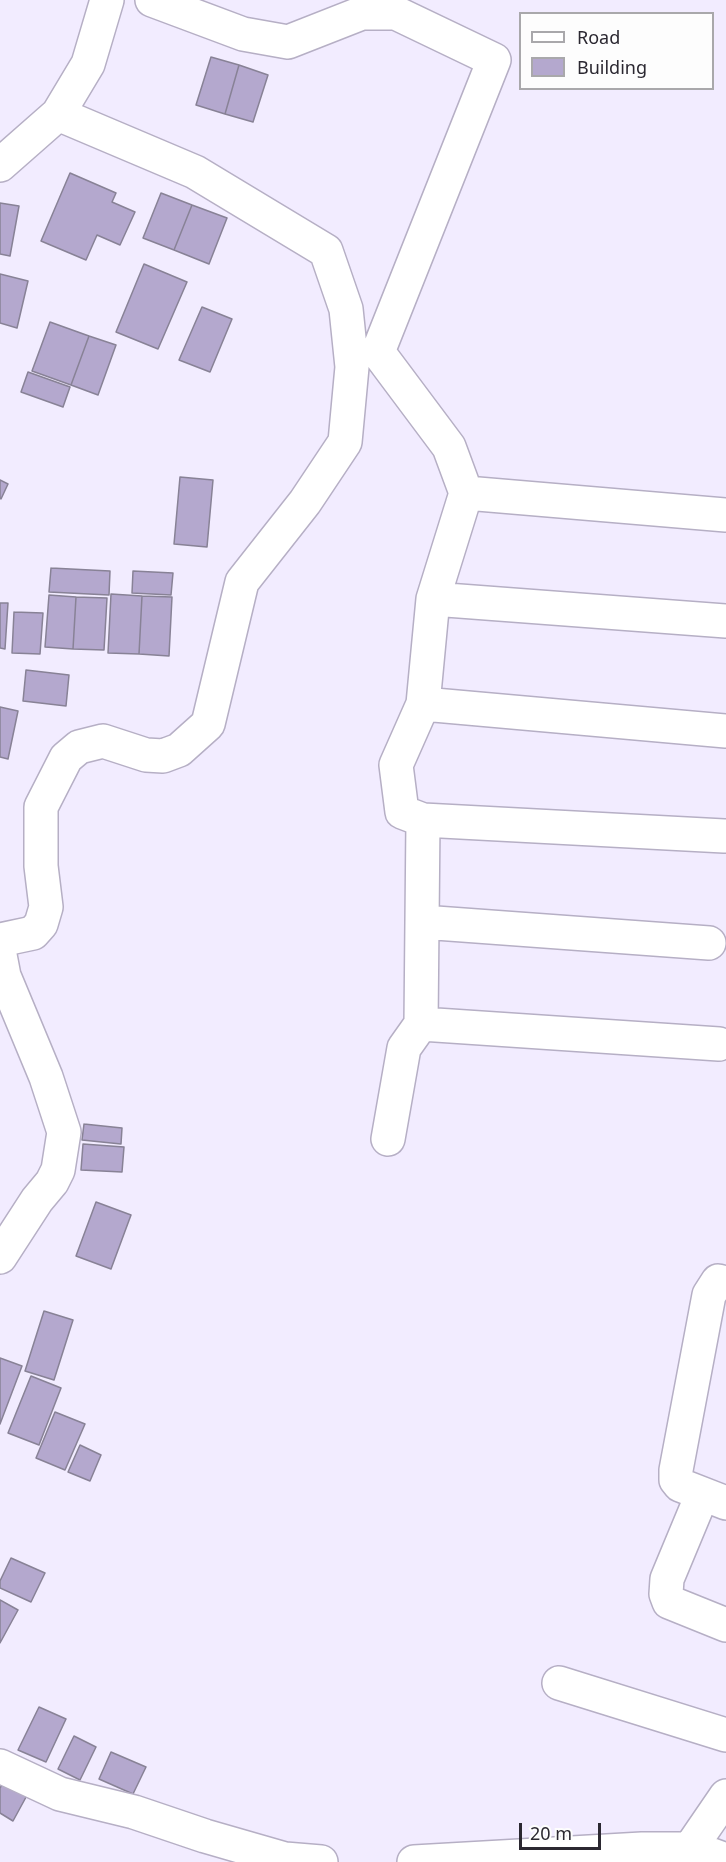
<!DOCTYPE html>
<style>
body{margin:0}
#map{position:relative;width:726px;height:1862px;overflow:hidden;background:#f2ecff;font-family:"Noto Sans",sans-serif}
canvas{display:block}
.legend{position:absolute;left:519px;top:12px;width:195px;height:78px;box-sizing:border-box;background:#fdfdfd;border:2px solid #a9a8ab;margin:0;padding:8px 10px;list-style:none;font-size:18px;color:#2b2831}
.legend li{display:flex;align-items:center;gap:12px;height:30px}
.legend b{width:30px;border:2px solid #a9a8ab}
.scale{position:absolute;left:519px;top:1823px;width:82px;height:27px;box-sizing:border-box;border:3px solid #2b2831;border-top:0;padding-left:8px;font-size:18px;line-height:21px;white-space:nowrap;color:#2b2831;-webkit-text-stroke:4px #fdfdfd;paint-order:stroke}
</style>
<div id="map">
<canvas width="726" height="1862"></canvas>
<ul class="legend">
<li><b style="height:8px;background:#fff"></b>Road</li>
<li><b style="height:16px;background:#b4a8ce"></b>Building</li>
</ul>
<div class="scale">20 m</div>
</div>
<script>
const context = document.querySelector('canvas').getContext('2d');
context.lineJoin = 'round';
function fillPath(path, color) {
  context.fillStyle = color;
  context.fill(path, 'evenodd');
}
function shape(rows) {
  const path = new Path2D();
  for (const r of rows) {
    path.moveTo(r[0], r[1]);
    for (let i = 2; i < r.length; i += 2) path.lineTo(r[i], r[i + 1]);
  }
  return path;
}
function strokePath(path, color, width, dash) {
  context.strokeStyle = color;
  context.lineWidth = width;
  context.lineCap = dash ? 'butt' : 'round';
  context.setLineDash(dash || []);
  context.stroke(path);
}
const building = shape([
 [211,57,239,65,225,114,196,105,211,57],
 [239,65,268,75,253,122,225,114,239,65],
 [70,173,116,193,112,202,135,212,120,245,97,235,86,260,41,241,70,173],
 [161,193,192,205,174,250,143,238,161,193],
 [0,203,19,206,10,256,0,254,0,203],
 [192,205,227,218,209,264,174,250,192,205],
 [144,264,187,282,158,349,116,332,144,264],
 [0,274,28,281,17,328,0,323,0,274],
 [202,307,232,319,210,372,179,360,202,307],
 [50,322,89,336,71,385,32,371,50,322],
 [89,336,116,345,98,395,71,385,89,336],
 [28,372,70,387,63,407,21,392,28,372],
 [180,477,213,480,207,547,174,544,180,477],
 [0,480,8,484,1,499,0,498,0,480],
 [51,568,110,571,109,595,49,592,51,568],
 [133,571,173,573,171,595,132,593,133,571],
 [111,594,142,596,139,654,108,653,111,594],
 [49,595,76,597,73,649,45,647,49,595],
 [142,596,172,597,169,656,139,654,142,596],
 [76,597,107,598,104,650,73,649,76,597],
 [0,603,8,603,5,649,0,648,0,603],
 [14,612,43,613,40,654,12,653,14,612],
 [26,670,69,675,66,706,23,701,26,670],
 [0,707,18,711,8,759,0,757,0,707],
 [84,1124,122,1128,121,1144,82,1140,84,1124],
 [83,1144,124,1147,122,1172,81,1170,83,1144],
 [96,1202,131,1215,111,1269,76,1256,96,1202],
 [44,1311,73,1320,54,1380,25,1371,44,1311],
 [0,1358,22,1366,0,1424,0,1358],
 [31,1376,61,1388,39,1445,8,1433,31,1376],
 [55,1412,85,1424,65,1470,36,1458,55,1412],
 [80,1445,101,1455,90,1481,68,1472,80,1445],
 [11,1558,45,1573,31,1602,0,1588,0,1581,11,1558],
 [0,1600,18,1610,0,1643,0,1600],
 [39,1707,66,1719,46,1762,18,1750,39,1707],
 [74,1736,96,1747,80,1780,58,1769,74,1736],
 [111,1752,146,1767,133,1794,99,1779,111,1752],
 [7,1776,31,1788,13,1821,0,1813,0,1788,7,1776]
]);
fillPath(building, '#b4a8ce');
strokePath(building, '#888296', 1.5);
const minor = shape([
 [152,0,243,34,288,42,362,13,396,13,494,60,378,352,449,447,466,493,433,599,423,704,396,765,402,812,423,820,421,1024,404,1048,388,1139],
 [0,165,58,114,88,64,107,0],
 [466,493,726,515],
 [433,599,726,621],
 [423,704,726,731],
 [423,820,724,836],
 [422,922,709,943],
 [0,940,33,933,41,924,46,907,41,866,41,807,66,758,79,747,103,741,146,755,163,756,179,750,208,724,242,582,305,502,345,442,352,367,346,309,326,251,195,172,58,114],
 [0,955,4,976,46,1077,64,1132,58,1170,52,1182,37,1200,0,1257],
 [421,1024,719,1044],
 [726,1283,718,1281,709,1295,676,1470,676,1480,680,1485,726,1503],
 [702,1495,667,1579,666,1594,669,1602,726,1625],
 [559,1683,726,1735],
 [0,1766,60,1794,134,1812,205,1836,285,1859,321,1862],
 [689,1850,726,1796],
 [414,1862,642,1849,679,1849,704,1852,726,1860]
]);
strokePath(minor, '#b6afc5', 36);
strokePath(minor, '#fff', 33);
</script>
